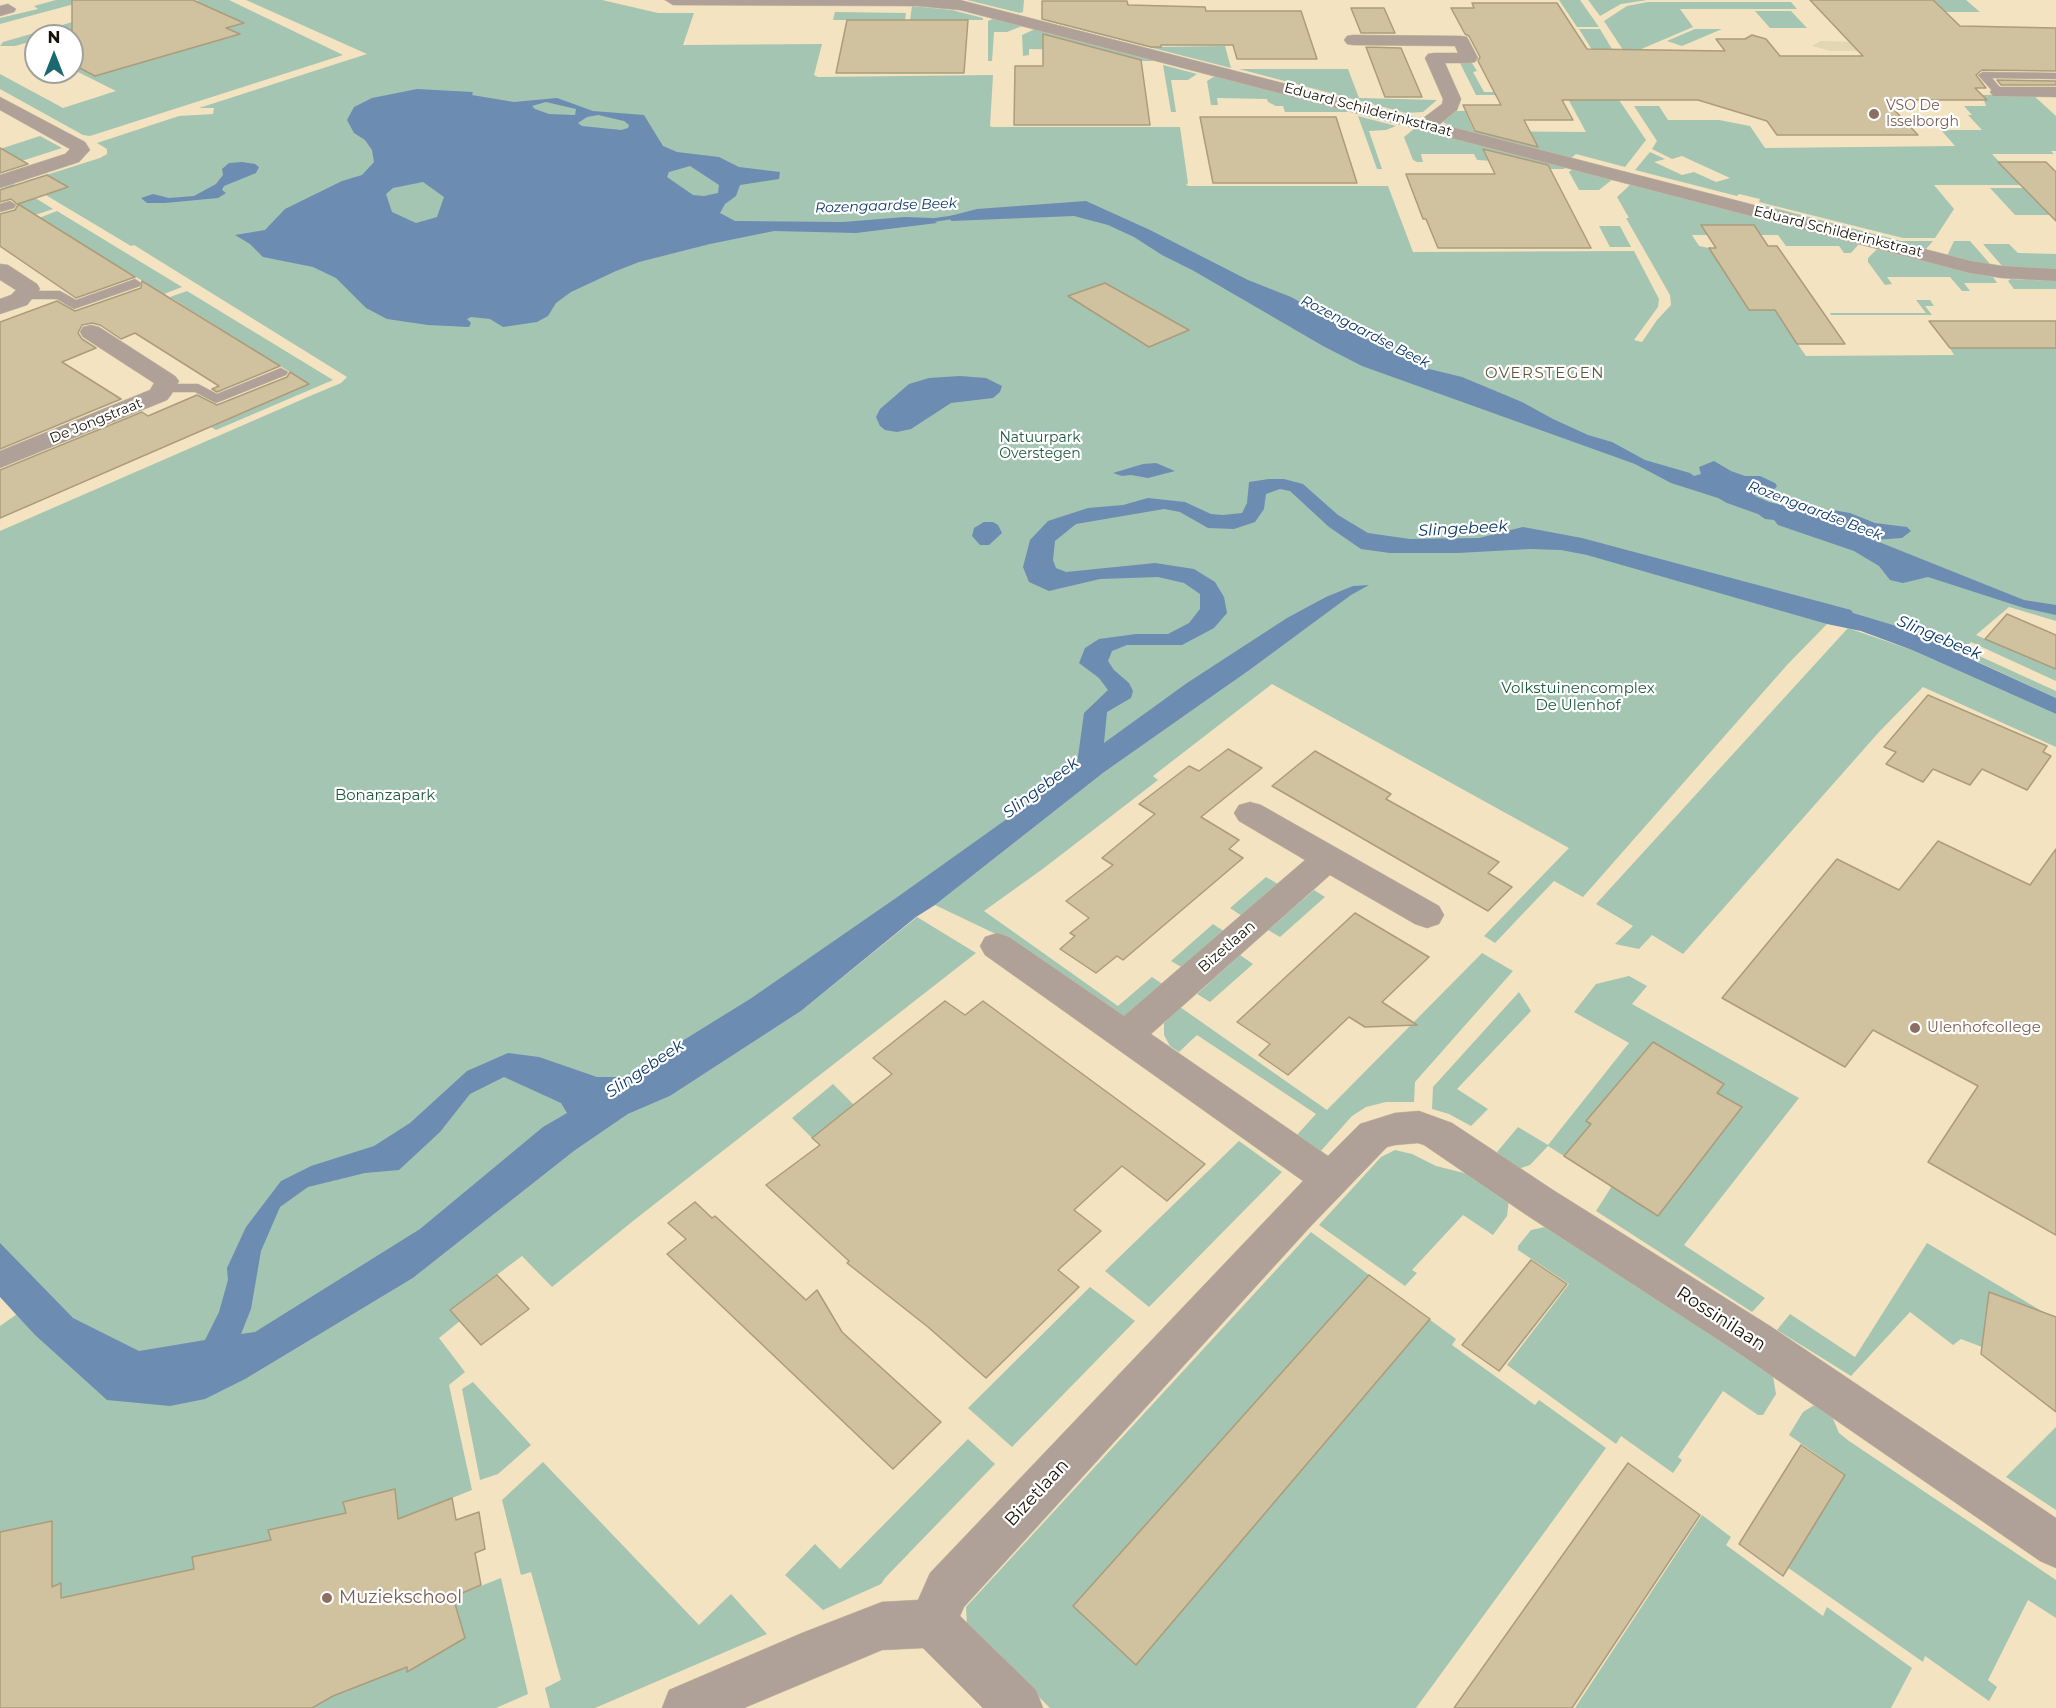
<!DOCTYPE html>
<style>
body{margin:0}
#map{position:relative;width:2056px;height:1708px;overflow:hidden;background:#f3e3c0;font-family:Montserrat,sans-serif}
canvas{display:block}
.north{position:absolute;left:24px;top:24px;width:60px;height:60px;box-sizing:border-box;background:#fff;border:2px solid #a2a09b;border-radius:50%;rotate:0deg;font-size:16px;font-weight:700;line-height:24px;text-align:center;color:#171205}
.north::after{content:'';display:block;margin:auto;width:21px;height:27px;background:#1c6870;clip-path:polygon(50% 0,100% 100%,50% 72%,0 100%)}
</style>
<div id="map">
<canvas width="2056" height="1708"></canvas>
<div class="north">N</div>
</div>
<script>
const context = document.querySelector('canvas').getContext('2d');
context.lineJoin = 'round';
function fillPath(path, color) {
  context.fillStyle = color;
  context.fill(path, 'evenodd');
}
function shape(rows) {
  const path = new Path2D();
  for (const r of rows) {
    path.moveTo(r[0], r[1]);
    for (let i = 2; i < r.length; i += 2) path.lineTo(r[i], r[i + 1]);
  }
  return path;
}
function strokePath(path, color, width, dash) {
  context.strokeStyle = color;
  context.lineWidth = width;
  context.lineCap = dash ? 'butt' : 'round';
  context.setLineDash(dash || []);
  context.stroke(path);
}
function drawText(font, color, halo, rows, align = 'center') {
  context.font = font + ' Montserrat,sans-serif';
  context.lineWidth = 4.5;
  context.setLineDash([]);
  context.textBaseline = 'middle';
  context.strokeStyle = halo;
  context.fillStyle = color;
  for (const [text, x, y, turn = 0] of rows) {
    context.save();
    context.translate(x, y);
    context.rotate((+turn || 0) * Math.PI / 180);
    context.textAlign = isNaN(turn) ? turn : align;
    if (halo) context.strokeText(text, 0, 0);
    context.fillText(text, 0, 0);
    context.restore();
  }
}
fillPath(shape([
 [56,0,89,0,0,24,0,18,38,9,34,6],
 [199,0,229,0,343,55,90,136,83,135,0,89,0,74,63,108,116,91,72,69,72,59,172,8],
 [246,0,602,0,658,13,694,13,683,45,822,44,814,75,818,77,993,75,990,126,992,127,1180,127,1188,183,1186,185,1189,186,1388,186,1413,252,1634,251,1659,299,1658,307,1634,340,1642,342,1657,320,1671,305,1670,295,1626,218,1629,218,1617,197,1631,184,1859,244,1851,253,1844,253,1839,246,1786,246,1778,235,1760,235,1701,225,1707,235,1692,235,1699,246,1709,248,1749,310,1774,310,1806,356,1954,355,1950,348,2056,348,2056,621,2009,607,1976,635,2056,669,2056,681,1971,642,1964,649,2056,691,2056,698,1961,654,1826,614,1827,624,1787,665,1583,897,1554,881,1495,943,1484,936,1569,848,1272,684,1153,776,1158,780,1044,868,984,911,1118,1006,1152,977,1164,985,1125,1016,1118,1016,1000,936,935,905,1103,773,1248,671,263,1351,154,1379,0,1275,0,531,310,396,341,383,347,377,134,245,131,246,24,182,100,158,107,154,107,149,97,143,179,116,213,114,214,108,199,108,367,54],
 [967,0,1024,0,1023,12,1020,13],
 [1559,0,1580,0,1599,27,1577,27],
 [1588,0,1647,0,1621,4,1600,16],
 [1933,0,1966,0,1980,12,1945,12],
 [1648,2,1791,2,1797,9,1680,9,1693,27,1639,50,1629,59,1604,21,1627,6],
 [912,6,952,10,983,18,983,20,910,20],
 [111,11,121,16,51,36,36,36,36,40,15,46,0,46,3,42],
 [1755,11,1791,11,1807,28,1770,28],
 [835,12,906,13,905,20,833,20],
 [995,18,1022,26,1007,32,994,32,992,61,988,61,988,21],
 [1047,21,1150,21,1154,47,1225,46,1231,68],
 [1035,29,1158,61,1094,61,1076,50,1029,49,1029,55,1023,56,1022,35],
 [1579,29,1600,29,1615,54,1599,61],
 [1695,29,1722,29,1682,46,1667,41],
 [1460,63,1472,63,1477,71,1473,72,1484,92,1593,92,1616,95,1476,95],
 [1163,65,1197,74,1188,80,1171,80,1176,112,1171,112],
 [1239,69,1348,69,1359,98,1437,100,1423,112,1406,113],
 [1215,76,1352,112,1285,112,1283,106,1276,106,1268,102,1267,99,1217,98,1218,105,1211,105,1207,81],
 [2032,94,2056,116,2056,151,2051,151,2054,154,1992,154,2021,185,1934,185,1954,209,1935,238,1903,238,1759,202,1760,199,1739,194,1737,196,1635,170,1650,152,1665,159,1654,162,1682,175,1694,172,1716,182,1730,178,1682,156,1672,159,1652,149,1657,141,1634,106,1659,106,1668,120,1719,120,1750,126,1765,148,1955,146,1941,130,1982,130,1968,115,1972,115,1964,106,1986,106,1982,95],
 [1567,97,1617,97,1646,140,1625,167,1576,154,1569,160,1452,128,1443,122,1456,111,1465,111,1474,131,1586,132],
 [1358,116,1396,126,1386,130,1369,131,1382,169,1377,169],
 [1415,128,1567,165,1564,169,1498,169,1494,161,1477,160,1474,154,1421,154,1423,162,1417,162,1413,160,1404,137],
 [40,136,62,148,0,168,0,149],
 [1574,168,1613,179,1599,190,1579,190,1569,172],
 [13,184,53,209,35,215,0,193,0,189],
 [1990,188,2024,188,2050,215,2015,215],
 [1759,204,1901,241,1933,241,1925,250,1757,207],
 [57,211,182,287,164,294,39,218],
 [1599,226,1620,226,1631,247,1610,247],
 [1954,241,1970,241,1991,265,1947,256],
 [1983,244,2009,244,2018,253,2056,254,2056,269,2003,267],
 [1877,249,1971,273,1993,277,1997,283,1964,283,1970,291,1962,291,1950,277,1887,277,1892,284,1885,285,1868,262,1868,258],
 [2011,279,2056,281,2056,289,2014,289,2008,281],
 [187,291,333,380,216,430,211,427,309,384,170,297],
 [1916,300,1930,300,1934,306,1925,306,1932,315,1831,315,1830,313,1926,313],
 [1848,628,1912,650,2056,714,2056,747,1923,687,1879,732,1683,954,1652,935,1639,949,1615,944,1633,926,1596,904],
 [1266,877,1278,884,1242,916,1230,908],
 [1314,890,1325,897,1280,937,1268,930],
 [917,917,976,953,633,1221,552,1287,522,1256,450,1310,460,1321,439,1338,465,1372,449,1385,472,1490,452,1498,453,1597,501,1578,528,1694,496,1708,0,1708,56,1666,52,1587,0,1576,0,1326,17,1314,34,1334,247,1378,413,1278,574,1151,628,1114,670,1096,801,1011],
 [1213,924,1225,932,1183,968,1171,961],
 [1482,953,1513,971,1415,1082,1414,1102,1386,1102,1366,1107,1352,1116,1319,1153,1296,1136,1316,1114,1197,1035,1179,1052,1170,1046,1164,1035,1164,1023,1180,1007,1327,1110],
 [1240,955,1253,964,1210,1002,1197,994],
 [1629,976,1647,986,1632,1004,1799,1098,1684,1245,1765,1298,1752,1312,1596,1211,1612,1186,1548,1146,1530,1165,1515,1170,1497,1152,1518,1127,1548,1145,1629,1043,1574,1012,1596,984],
 [1519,992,1531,1011,1457,1089,1488,1109,1471,1126,1449,1114,1432,1109,1433,1087],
 [833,1084,854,1105,812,1138,792,1118],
 [1239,1141,1282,1172,1149,1307,1105,1271],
 [1395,1150,1412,1154,1436,1166,1476,1176,1509,1199,1507,1216,1493,1235,1463,1215,1412,1270,1417,1273,1405,1286,1319,1225,1381,1157],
 [1550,1226,1773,1376,1776,1394,1763,1415,1758,1415,1723,1391,1678,1457,1682,1460,1673,1473,1621,1436,1616,1444,1507,1365,1569,1284,1518,1250,1518,1246,1531,1230],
 [1311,1232,1456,1339,1452,1345,1535,1405,1539,1400,1606,1448,1416,1708,1050,1708,967,1625,966,1607],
 [1927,1243,2045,1313,1982,1347,1961,1339,1953,1345,1910,1312,1851,1376,1777,1330,1790,1314,1855,1357],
 [1090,1287,1135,1321,1012,1447,968,1408],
 [473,1382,531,1445,498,1474,480,1480,462,1389],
 [1816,1404,1831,1414,1839,1433,1849,1441,2056,1580,2056,1618,2028,1600,1988,1680,1997,1687,1989,1701,1925,1656,1923,1662,1777,1560,1833,1466,1789,1435,1803,1412],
 [2056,1427,2056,1510,2006,1477],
 [968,1439,995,1464,885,1578,881,1584,823,1610,785,1575,815,1544,840,1569],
 [543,1462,699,1625,731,1594,767,1634,595,1708,550,1708,545,1688,561,1680,531,1572,521,1575,502,1500],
 [1702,1515,1731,1537,1726,1545,1823,1616,1827,1607,1912,1668,1891,1708,1575,1708]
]), '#a4c5b2');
fillPath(shape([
 [1820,41,1859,42,1867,51,1831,51,1812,46]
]), '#e1d7b2');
fillPath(shape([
 [417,89,473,92,472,95,514,102,557,98,593,111,644,115,663,146,677,152,719,157,739,167,780,172,779,179,740,185,736,196,725,204,720,213,735,221,843,222,905,217,932,218,937,223,856,233,774,231,710,244,639,262,616,271,571,292,556,303,548,316,537,322,503,327,490,319,471,317,467,319,471,323,469,327,428,325,387,319,366,308,336,278,313,267,263,257,250,244,235,235,265,230,285,209,342,181,362,175,374,162,372,150,365,140,354,133,347,120,354,107,372,98],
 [546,102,576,109,575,115,549,114,535,109,532,106],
 [598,115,624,121,629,125,628,128,621,130,582,126,578,123,587,117],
 [690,166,719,185,718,193,704,196,693,195,667,177,669,172],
 [423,182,444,197,437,217,416,223,392,212,386,194,393,188],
 [242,162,255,164,259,167,256,173,224,186,222,190,226,193,218,198,165,203,147,203,141,198,153,194,169,198,194,196,216,184,223,175,222,169,229,163],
 [1086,201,1150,230,1248,280,1291,297,1425,368,1462,377,1522,402,1553,419,1588,435,1612,442,1645,460,1690,473,1694,476,1701,474,1699,467,1714,461,1731,471,1745,476,1760,476,1775,483,1777,486,1772,492,1757,493,1755,496,1769,502,1798,509,1833,510,1850,513,1875,523,1907,527,1911,531,1902,538,1874,540,2024,600,2056,605,2056,615,2024,608,1928,577,1903,583,1890,580,1879,566,1854,551,1778,525,1774,520,1765,519,1758,514,1727,503,1718,498,1671,483,1635,464,1362,366,1323,346,1194,271,1162,255,1134,237,1108,225,1074,216,951,221,950,216,977,209],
 [960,376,986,378,1002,386,1000,392,993,398,951,403,911,429,897,432,885,430,880,426,876,417,880,409,909,384,929,378],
 [1156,463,1175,471,1148,478,1131,475,1122,476,1113,473,1143,464],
 [1269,479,1284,479,1303,484,1338,515,1368,533,1410,539,1479,538,1523,527,1582,538,1851,610,1853,613,1903,628,2056,698,2056,714,1912,650,1861,631,1827,624,1587,555,1561,550,1530,549,1458,553,1390,553,1361,549,1329,527,1290,491,1280,489,1266,494,1264,509,1255,522,1234,529,1208,528,1180,512,1164,509,1076,524,1055,541,1053,560,1056,568,1066,572,1155,563,1194,569,1215,582,1224,597,1227,613,1214,628,1182,645,1127,645,1112,651,1108,661,1114,670,1129,683,1133,691,1131,698,1107,712,1104,743,1187,683,1287,618,1326,597,1353,586,1369,585,1351,595,1248,671,1103,773,935,905,916,917,801,1011,670,1096,628,1114,574,1151,413,1278,247,1378,205,1399,170,1406,107,1400,34,1334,0,1297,0,1243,73,1318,139,1351,205,1340,219,1312,228,1280,227,1268,246,1227,281,1181,311,1166,374,1146,410,1123,467,1071,508,1053,539,1057,597,1077,624,1077,750,999,896,898,1070,774,1077,764,1084,713,1108,690,1099,678,1079,663,1085,648,1099,639,1136,634,1168,634,1189,623,1200,609,1200,594,1184,583,1158,577,1100,579,1049,591,1029,582,1023,567,1030,540,1048,521,1088,508,1123,505,1148,498,1185,502,1211,514,1223,515,1242,513,1247,503,1249,482],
 [504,1077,561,1103,567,1113,543,1127,420,1229,255,1332,241,1334,251,1309,261,1251,280,1207,308,1187,365,1173,399,1170,440,1132,470,1094],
 [984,522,993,522,998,525,1002,533,989,545,980,545,972,536,974,528]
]), '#6d8cb2');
fillPath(shape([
 [964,214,967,216,966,217,920,224,917,222,920,220,964,214]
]), '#6d8cb2');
const building = shape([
 [72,0,193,0,244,23,226,28,240,34,95,76,72,64,72,0],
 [1810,0,1933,0,1960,26,2056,28,2056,71,1982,70,1976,75,1986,88,1975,88,1987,100,1885,100,1918,135,1777,135,1767,121,1698,100,1562,100,1573,120,1524,120,1538,147,1475,131,1463,105,1501,105,1478,61,1480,57,1469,36,1465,34,1451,8,1474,8,1472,3,1557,3,1587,49,1725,51,1716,39,1745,39,1752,35,1766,39,1780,56,1863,56,1810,0],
 [1042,1,1127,1,1128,5,1205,7,1206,11,1301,11,1317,59,1237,59,1233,45,1161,45,1161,47,1151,47,1042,19,1042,1],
 [1351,8,1384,8,1395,33,1361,33,1351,8],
 [847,20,968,20,964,73,836,73,847,20],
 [1043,34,1141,60,1150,125,1014,125,1015,66,1043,66,1043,34],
 [1366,47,1401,48,1422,97,1385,97,1366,47],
 [1997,80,2056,81,2056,85,2001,85,1997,80],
 [1200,117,1336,117,1357,183,1213,183,1200,117],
 [0,148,28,164,0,173,0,148],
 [1483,149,1548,165,1591,248,1438,248,1426,219,1423,219,1406,174,1495,174,1483,149],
 [1998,162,2046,162,2056,172,2056,221,1998,162],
 [47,175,68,187,18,204,135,277,76,298,0,246,0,214,15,210,18,205,11,199,0,202,0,190,47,175],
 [1701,225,1754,225,1768,246,1777,246,1845,344,1797,344,1775,310,1749,310,1709,248,1716,248,1701,225],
 [142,281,280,366,217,392,212,389,219,386,135,333,121,339,100,325,92,323,82,325,78,333,82,339,96,348,62,362,121,399,0,449,0,322,57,301,75,311,141,288,142,281],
 [1105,283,1189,330,1149,347,1068,296,1105,283],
 [1929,321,2056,321,2056,348,1950,348,1929,321],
 [290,372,309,384,0,518,0,470,142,412,148,416,197,395,217,405,287,377,290,372],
 [2007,614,2056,635,2056,669,1985,639,2007,614],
 [1928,695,2047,746,2043,752,2051,756,2027,790,1982,769,1970,785,1933,769,1923,782,1886,764,1896,752,1884,747,1928,695],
 [1228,749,1262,768,1201,817,1239,840,1229,849,1243,858,1123,960,1117,956,1096,973,1060,949,1075,936,1070,933,1089,918,1066,901,1113,865,1102,858,1155,814,1139,804,1189,766,1199,771,1228,749],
 [1315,751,1391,794,1386,799,1499,862,1488,873,1512,887,1488,911,1272,786,1315,751],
 [1938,841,2030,885,2056,849,2056,1235,1928,1162,1978,1086,1873,1030,1845,1067,1722,998,1837,859,1899,890,1938,841],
 [1355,913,1429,957,1382,1002,1417,1025,1365,1027,1349,1017,1288,1075,1259,1055,1270,1044,1237,1022,1355,913],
 [945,1001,965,1015,983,1001,1205,1164,1167,1201,1122,1166,1074,1210,1101,1231,1058,1270,1079,1287,986,1378,928,1327,847,1263,849,1261,766,1185,820,1145,812,1138,892,1074,873,1058,945,1001],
 [1653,1042,1724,1084,1717,1093,1742,1107,1658,1216,1564,1156,1591,1124,1586,1121,1653,1042],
 [695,1202,712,1218,715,1216,806,1300,817,1290,842,1332,941,1422,893,1469,667,1254,686,1239,668,1223,695,1202],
 [1531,1260,1567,1284,1499,1371,1462,1345,1531,1260],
 [497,1275,529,1309,481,1345,450,1310,497,1275],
 [1369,1275,1430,1319,1136,1665,1073,1606,1369,1275],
 [1989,1292,2056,1317,2056,1412,1981,1354,1989,1292],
 [1801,1445,1845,1475,1783,1576,1739,1544,1801,1445],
 [1628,1463,1700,1515,1572,1708,1454,1708,1628,1463],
 [395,1489,398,1519,452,1498,456,1520,479,1512,485,1549,475,1553,481,1585,453,1597,465,1638,407,1672,407,1667,333,1696,312,1708,0,1708,0,1532,52,1521,52,1587,61,1583,61,1598,194,1569,192,1557,271,1540,268,1530,346,1513,343,1502,395,1489]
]);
fillPath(building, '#d1c29f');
strokePath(building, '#ab9c7b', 1.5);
const service = shape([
 [1983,72,2056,73,2056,79,1992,78,2004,92,1999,95,1995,94,1978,75,1983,72],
 [10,201,16,205,14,208,0,212,0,204,10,201],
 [135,279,141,283,140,286,74,309,57,299,24,299,17,295,24,291,60,291,76,300,135,279],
 [281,368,288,372,286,375,216,403,195,392,163,392,156,388,163,384,198,384,217,394,281,368]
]);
const minor = shape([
 [665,0,960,0,1422,119,1442,104,1443,99,1425,58,1428,54,1434,53,1458,53,1455,46,1353,45,1347,44,1344,40,1347,36,1353,35,1461,36,1467,37,1478,58,1475,62,1469,63,1445,63,1461,99,1457,110,1440,124,1971,261,2002,266,2056,269,2056,281,2002,278,1970,273,960,10,917,6,673,5,665,0],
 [8,4,16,9,14,12,0,16,0,6,8,4],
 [1999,87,2056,87,2056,97,1993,96,1990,92,1993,88,1999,87],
 [0,97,85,142,90,150,79,162,0,188,0,175,65,154,70,149,0,110,0,97],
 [0,264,8,265,37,284,40,289,27,305,0,314,0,299,11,295,16,290,0,280,0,264],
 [91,325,99,327,175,376,179,381,171,395,167,400,0,468,0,451,150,390,154,383,83,337,80,332,83,327,91,325],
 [1250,802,1261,805,1439,906,1444,915,1439,924,1427,928,1415,924,1330,875,1151,1034,1328,1156,1360,1124,1395,1113,1419,1111,1452,1123,1553,1190,1770,1326,2056,1518,2056,1568,2040,1561,1740,1354,1525,1214,1424,1145,1418,1143,1395,1145,1387,1147,1310,1227,964,1607,960,1616,1036,1690,1043,1708,983,1708,923,1648,882,1650,744,1708,662,1708,669,1690,802,1633,882,1602,918,1600,930,1573,1303,1181,985,955,980,946,985,937,997,933,1009,937,1124,1016,1305,860,1239,821,1234,813,1239,805,1250,802]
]);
strokePath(service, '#cbbd9e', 1);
strokePath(minor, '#cbbd9e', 1);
fillPath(service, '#afa197');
fillPath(minor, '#afa197');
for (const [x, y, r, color] of [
 [1874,114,6,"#8d6e63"],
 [1915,1028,6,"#8d6e63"],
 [327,1598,6,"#8d6e63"]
]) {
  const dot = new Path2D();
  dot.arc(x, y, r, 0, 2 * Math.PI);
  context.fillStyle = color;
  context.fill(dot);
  strokePath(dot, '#fff', 2);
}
drawText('14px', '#785e54', '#fff', [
 ["VSO De",1886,106],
 ["Isselborgh",1886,122]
], 'left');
drawText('14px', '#171205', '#fff', [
 ["Eduard Schilderinkstraat",1368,110,15],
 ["Eduard Schilderinkstraat",1838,232,14],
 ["De Jongstraat",96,421,-22]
]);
drawText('italic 14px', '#083667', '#fff', [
 ["Rozengaardse Beek",886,206,-2],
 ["Rozengaardse Beek",1365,332,27],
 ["Rozengaardse Beek",1815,511,21]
]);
drawText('14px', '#1e5a3e', '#fff', [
 ["Natuurpark",1040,438],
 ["Overstegen",1040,454]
]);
context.letterSpacing = '1.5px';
drawText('15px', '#635636', '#fff', [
 ["OVERSTEGEN",1545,374]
]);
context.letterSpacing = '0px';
drawText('15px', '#1e5a3e', '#fff', [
 ["Volkstuinencomplex",1578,689],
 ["De Ulenhof",1578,706],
 ["Bonanzapark",385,796]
]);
drawText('15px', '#171205', '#fff', [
 ["Bizetlaan",1227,947,-41]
]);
drawText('15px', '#785e54', '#fff', [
 ["Ulenhofcollege",1927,1028]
], 'left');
drawText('italic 16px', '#083667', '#fff', [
 ["Slingebeek",1463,529,-3],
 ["Slingebeek",1939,638,23],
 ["Slingebeek",1041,788,-37],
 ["Slingebeek",645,1069,-34]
]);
drawText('18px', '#171205', '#fff', [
 ["Rossinilaan",1721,1319,33],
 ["Bizetlaan",1037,1493,-47]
]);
drawText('18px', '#785e54', '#fff', [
 ["Muziekschool",339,1598]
], 'left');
</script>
